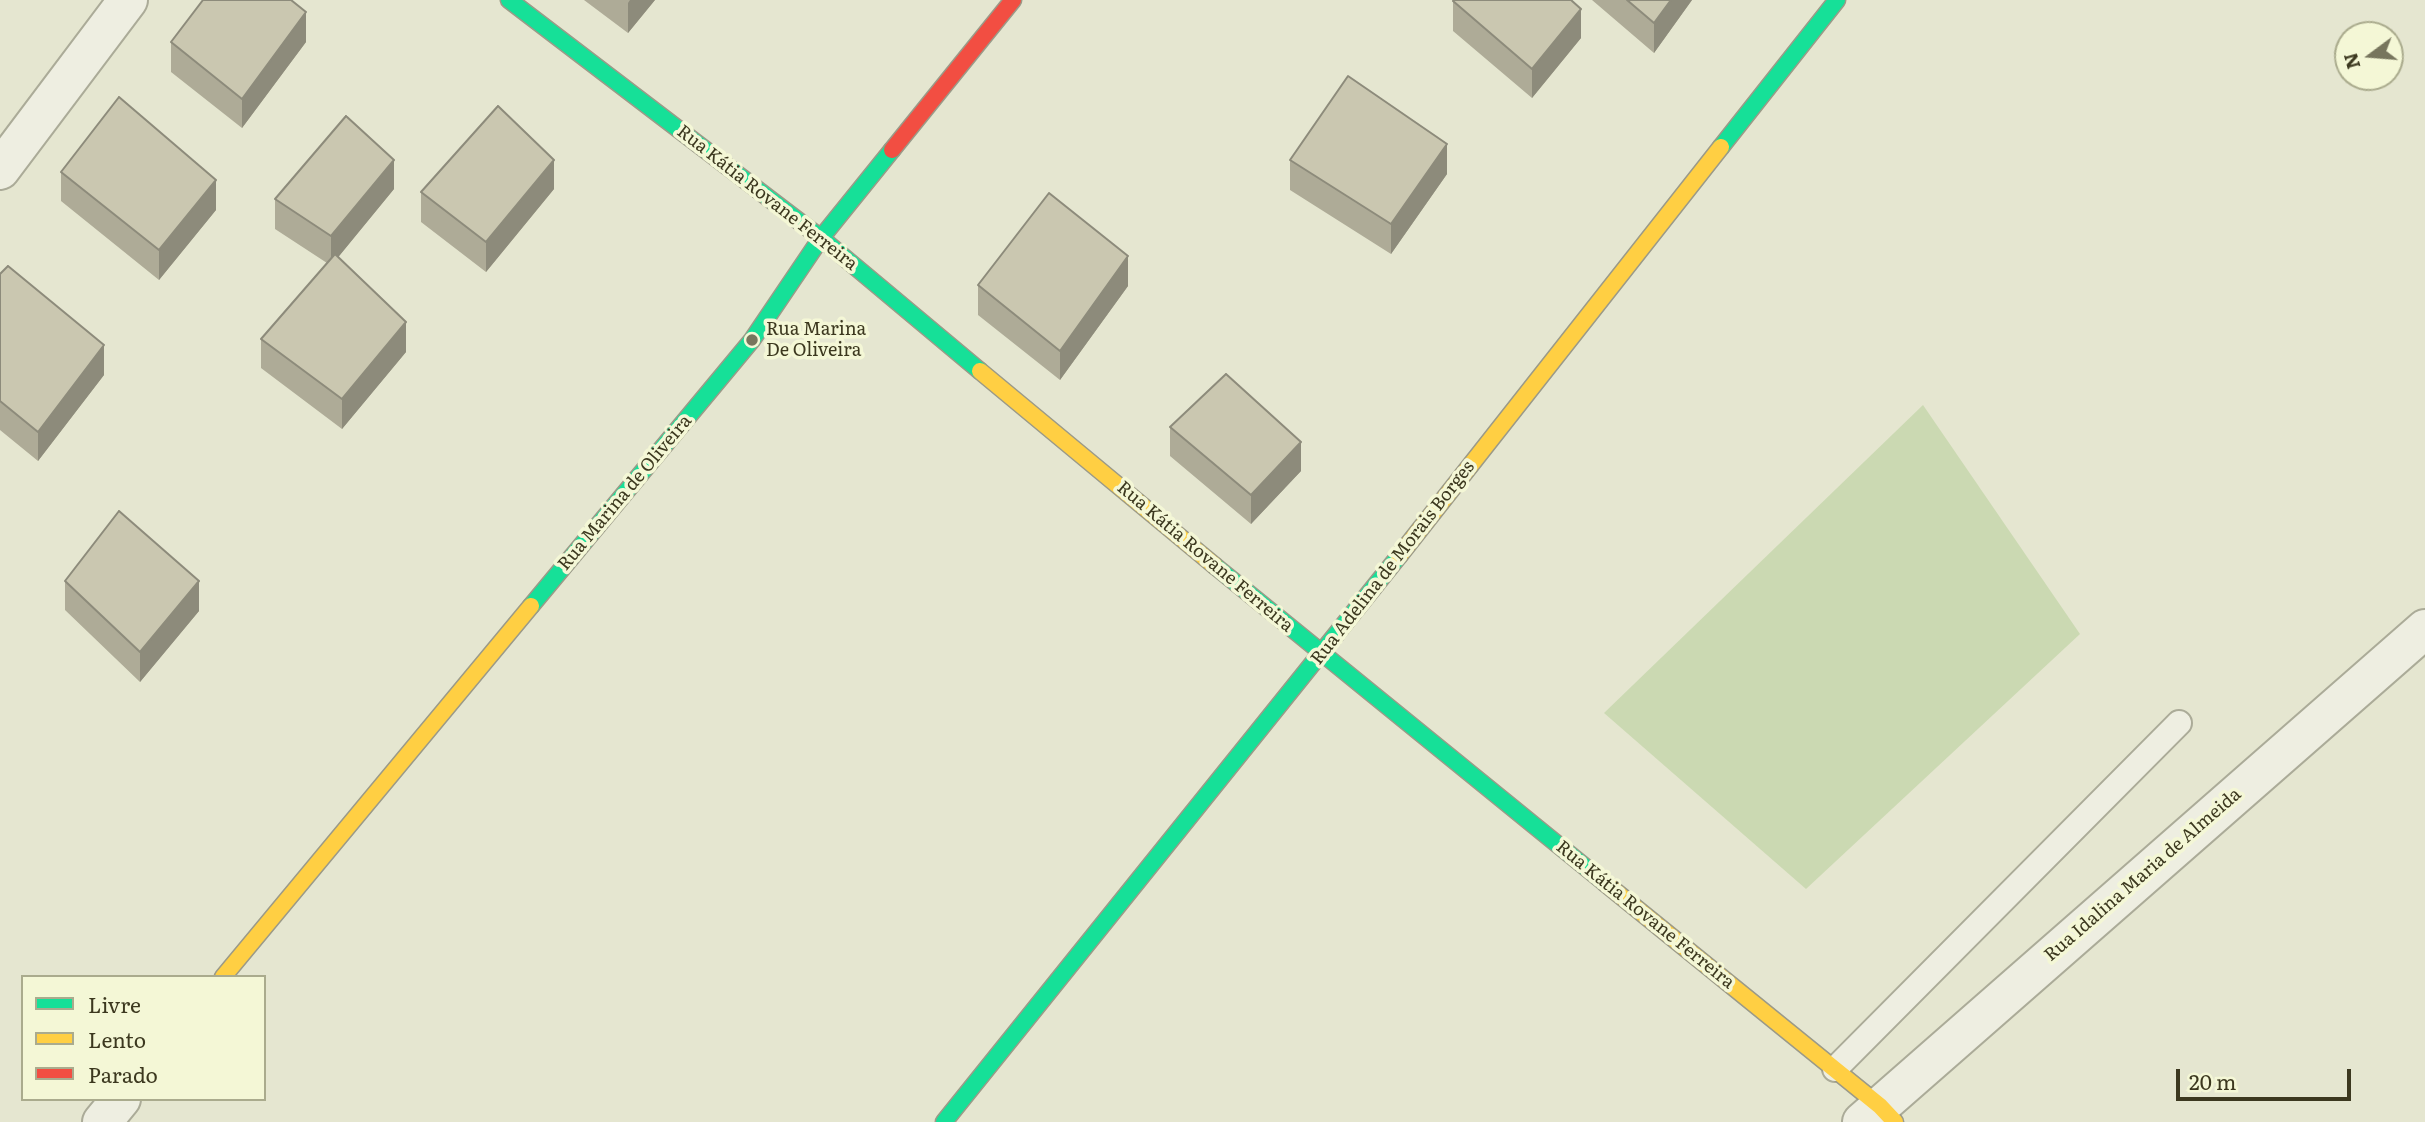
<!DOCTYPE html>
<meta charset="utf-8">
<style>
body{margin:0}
#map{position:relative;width:2425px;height:1122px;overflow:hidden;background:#e5e6d0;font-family:Literata,serif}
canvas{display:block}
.legend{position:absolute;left:21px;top:975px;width:245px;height:126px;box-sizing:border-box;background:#f4f7d6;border:2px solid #aaab8d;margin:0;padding:9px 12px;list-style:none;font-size:21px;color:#3c381f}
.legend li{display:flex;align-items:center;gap:14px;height:35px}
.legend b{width:35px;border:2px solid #aaab8d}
.north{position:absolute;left:2334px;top:21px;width:70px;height:70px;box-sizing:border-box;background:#f4f7d6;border:2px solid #aaab8d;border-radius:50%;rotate:254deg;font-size:19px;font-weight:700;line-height:28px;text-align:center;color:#3c381f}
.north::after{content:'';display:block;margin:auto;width:24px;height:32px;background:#77755d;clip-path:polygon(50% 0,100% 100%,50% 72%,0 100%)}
.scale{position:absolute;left:2176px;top:1069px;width:175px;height:32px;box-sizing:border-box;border:4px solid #3c381f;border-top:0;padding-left:9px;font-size:21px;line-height:24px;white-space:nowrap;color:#3c381f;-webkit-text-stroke:5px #f4f7d6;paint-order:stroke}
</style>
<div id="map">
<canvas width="2425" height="1122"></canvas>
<ul class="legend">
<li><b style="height:9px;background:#16e098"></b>Livre</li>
<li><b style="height:9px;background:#ffcf43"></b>Lento</li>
<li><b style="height:9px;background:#f24e42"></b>Parado</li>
</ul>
<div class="north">N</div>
<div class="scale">20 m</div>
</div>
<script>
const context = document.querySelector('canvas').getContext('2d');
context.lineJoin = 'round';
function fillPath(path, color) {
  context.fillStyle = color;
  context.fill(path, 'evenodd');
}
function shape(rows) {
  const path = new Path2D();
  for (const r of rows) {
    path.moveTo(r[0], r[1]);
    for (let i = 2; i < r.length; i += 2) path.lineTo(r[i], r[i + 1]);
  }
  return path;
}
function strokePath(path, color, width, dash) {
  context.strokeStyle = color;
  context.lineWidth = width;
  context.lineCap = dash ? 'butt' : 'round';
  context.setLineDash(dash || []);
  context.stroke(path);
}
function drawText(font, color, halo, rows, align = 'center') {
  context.font = font + ' Literata,serif';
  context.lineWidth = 7;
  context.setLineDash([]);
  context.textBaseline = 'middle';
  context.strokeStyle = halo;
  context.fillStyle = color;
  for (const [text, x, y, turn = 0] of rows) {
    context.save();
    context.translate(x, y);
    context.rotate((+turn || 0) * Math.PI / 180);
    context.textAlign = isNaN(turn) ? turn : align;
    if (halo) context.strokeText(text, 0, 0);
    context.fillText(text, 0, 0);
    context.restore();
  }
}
fillPath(shape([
 [1923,405,2080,634,1806,889,1604,713]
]), '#cbd9b2');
const lane = shape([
 [1835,1069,2179,723]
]);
const street = shape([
 [0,170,128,0],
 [102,1122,121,1099],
 [1862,1122,2425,629]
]);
const fast = shape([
 [509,0,821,238,980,371],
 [1721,147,1837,0],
 [1215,566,1605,883],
 [531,606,752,340,821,238,892,150],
 [944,1122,1399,556]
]);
const slow = shape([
 [980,371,1215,566],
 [1399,556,1721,147],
 [1605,883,1880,1106,1895,1122],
 [223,977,531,606]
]);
const jam = shape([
 [892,150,1013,0]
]);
strokePath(lane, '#abab98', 28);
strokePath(street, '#abab98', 42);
strokePath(fast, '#9b9a88', 19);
strokePath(slow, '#9b9a88', 19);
strokePath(jam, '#9b9a88', 19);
strokePath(lane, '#eeeee1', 24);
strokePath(street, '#eeeee1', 38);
strokePath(fast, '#16e098', 16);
strokePath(slow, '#ffcf43', 16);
strokePath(jam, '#f24e42', 16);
fillPath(shape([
 [584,0,655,0,628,33],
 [1592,0,1692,0,1654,53],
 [1453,1,1581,38,1532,98,1453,31],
 [171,42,306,42,242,128,171,72],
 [1290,160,1447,174,1391,254,1290,190],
 [61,172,216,210,159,280,61,201],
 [394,189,338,257,406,352,342,429,261,368,261,339,327,263,275,229,275,199],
 [554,189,486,272,421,222,421,192],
 [0,274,104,375,38,461,0,430],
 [978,285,1128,286,1060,380,978,315],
 [1170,427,1301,471,1251,524,1170,456],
 [65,581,199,611,140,682,65,610]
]), '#aeab97');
fillPath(shape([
 [630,0,655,0,628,33,628,3],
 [1671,0,1692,0,1654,53,1654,23],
 [1581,9,1581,38,1532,98,1532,69],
 [306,12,306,42,242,128,242,99],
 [1447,144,1447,174,1391,254,1391,224],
 [394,160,394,189,331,266,331,236],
 [554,160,554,189,486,272,486,242],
 [216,180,216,210,159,280,159,250],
 [1128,256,1128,286,1060,380,1060,351],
 [406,322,406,352,342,429,342,399],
 [104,345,104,375,38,461,38,432],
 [1301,442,1301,471,1251,524,1251,495],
 [199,581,199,611,140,682,140,652]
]), '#8d8b7b');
const building = shape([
 [203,0,291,0,306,12,242,99,171,42,203,0],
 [1454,0,1571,0,1581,9,1532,69,1453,1,1454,0],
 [1627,0,1671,0,1654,23,1627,0],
 [1348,76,1447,144,1391,224,1290,160,1348,76],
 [119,97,216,180,159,250,61,172,119,97],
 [498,106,554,160,486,242,421,192,498,106],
 [346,116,394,160,331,236,275,199,346,116],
 [1049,193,1128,256,1060,351,978,285,1049,193],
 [335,254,406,322,342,399,261,339,335,254],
 [8,266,104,345,38,432,0,401,0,274,8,266],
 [1226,374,1301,442,1251,495,1170,427,1226,374],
 [119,511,199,581,140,652,65,581,119,511]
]);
fillPath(building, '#cac7b0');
strokePath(building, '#8d8b7b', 2);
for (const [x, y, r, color] of [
 [752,340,7,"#77755d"]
]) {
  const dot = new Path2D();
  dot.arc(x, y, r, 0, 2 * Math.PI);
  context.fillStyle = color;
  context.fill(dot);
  strokePath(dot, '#f4f7d6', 2.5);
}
drawText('18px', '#3c381f', '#f4f7d6', [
 ["Rua Kátia Rovane Ferreira",767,198,38],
 ["Rua Marina de Oliveira",625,493,-50],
 ["Rua Kátia Rovane Ferreira",1205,557,40],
 ["Rua Adelina de Morais Borges",1393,563,-52],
 ["Rua Idalina Maria de Almeida",2143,875,-41],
 ["Rua Kátia Rovane Ferreira",1645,915,39]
]);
drawText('18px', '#3c381f', '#f4f7d6', [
 ["Rua Marina",766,330],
 ["De Oliveira",766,351]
], 'left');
</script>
